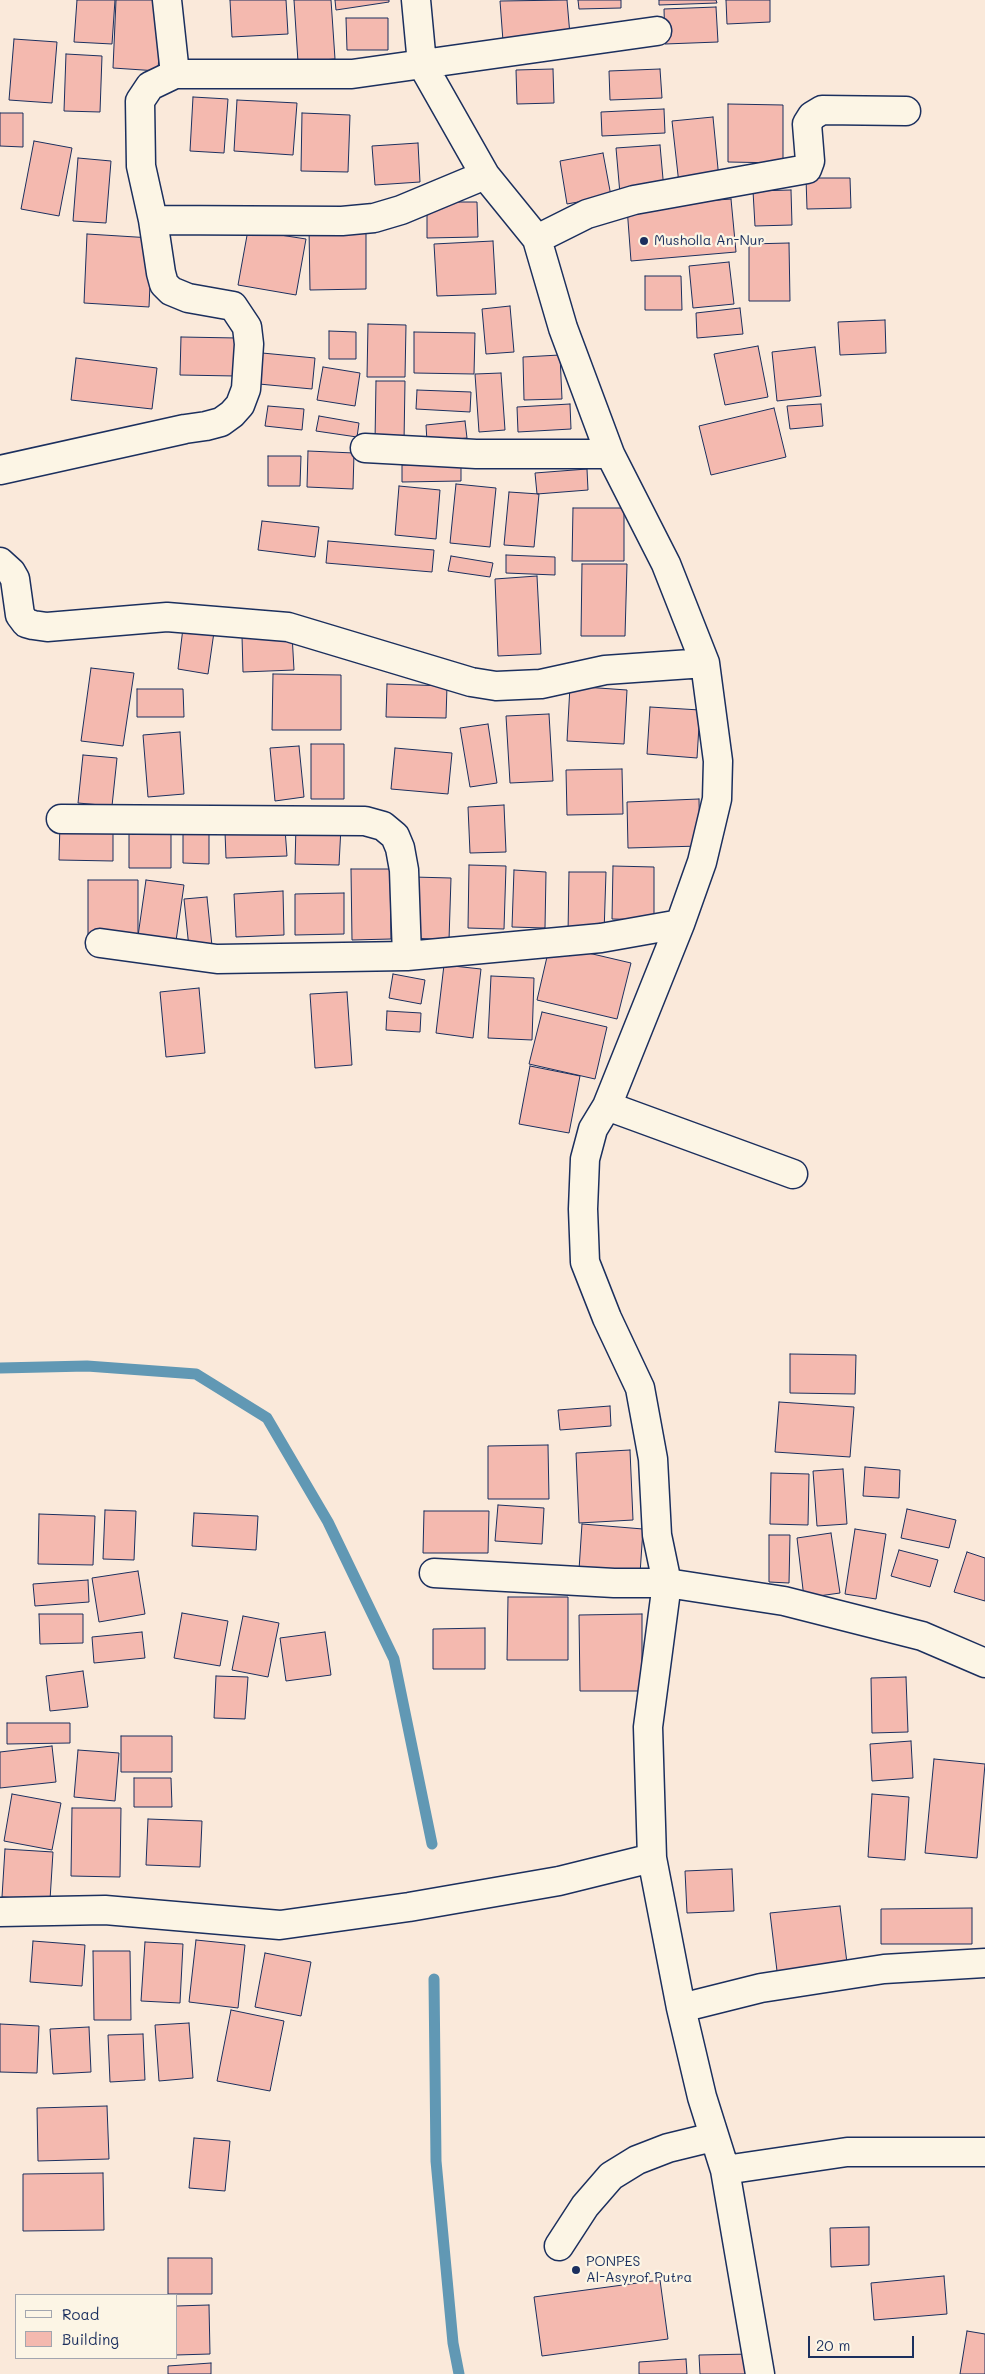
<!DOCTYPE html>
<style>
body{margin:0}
#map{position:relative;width:985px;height:2374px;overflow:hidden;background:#fae9da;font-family:Mali,sans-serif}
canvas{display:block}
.legend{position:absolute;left:15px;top:2294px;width:162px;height:65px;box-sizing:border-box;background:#fcf5e5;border:1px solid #a2a6af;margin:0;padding:6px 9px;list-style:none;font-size:15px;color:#1b2f5e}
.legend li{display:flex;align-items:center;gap:10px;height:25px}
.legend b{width:25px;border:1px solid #a2a6af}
.scale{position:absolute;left:808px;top:2336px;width:106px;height:22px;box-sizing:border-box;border:2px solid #1b2f5e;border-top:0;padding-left:6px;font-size:15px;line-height:18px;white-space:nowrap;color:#1b2f5e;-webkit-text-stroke:4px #fcf5e5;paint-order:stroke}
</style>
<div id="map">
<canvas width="985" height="2374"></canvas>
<ul class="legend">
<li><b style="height:6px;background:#fcf5e5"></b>Road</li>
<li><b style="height:14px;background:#f4b9af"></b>Building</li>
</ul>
<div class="scale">20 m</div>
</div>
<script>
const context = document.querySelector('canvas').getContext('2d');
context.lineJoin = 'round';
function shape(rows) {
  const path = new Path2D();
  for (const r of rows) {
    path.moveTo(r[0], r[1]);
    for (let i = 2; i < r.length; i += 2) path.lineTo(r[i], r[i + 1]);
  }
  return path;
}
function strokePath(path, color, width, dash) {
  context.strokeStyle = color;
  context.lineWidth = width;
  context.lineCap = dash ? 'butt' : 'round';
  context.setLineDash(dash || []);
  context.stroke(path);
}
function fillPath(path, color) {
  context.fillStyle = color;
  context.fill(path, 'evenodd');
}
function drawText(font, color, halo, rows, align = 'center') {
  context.font = font + ' Mali,sans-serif';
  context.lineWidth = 4.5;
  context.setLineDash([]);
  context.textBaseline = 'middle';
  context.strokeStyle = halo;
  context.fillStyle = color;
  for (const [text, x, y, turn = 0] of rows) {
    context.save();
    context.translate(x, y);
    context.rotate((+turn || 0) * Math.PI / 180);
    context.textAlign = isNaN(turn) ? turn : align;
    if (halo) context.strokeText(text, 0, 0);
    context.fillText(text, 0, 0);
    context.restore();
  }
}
strokePath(shape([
 [0,1368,87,1366,196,1374,267,1418,328,1522,394,1659,432,1844],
 [434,1979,436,2161,453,2343,459,2374]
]), '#6198b4', 11);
const building = shape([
 [77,0,115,0,112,44,74,42,77,0],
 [116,0,162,0,158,71,113,68,116,0],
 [230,0,286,0,288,34,232,37,230,0],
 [294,0,331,0,335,59,298,62,294,0],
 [335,0,389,0,389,2,336,10,335,0],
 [567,0,570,35,503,41,500,1,567,0],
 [578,0,621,0,621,8,579,9,578,0],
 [659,0,716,0,717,3,659,5,659,0],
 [726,0,770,0,770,22,727,24,726,0],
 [716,7,718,42,665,44,664,9,716,7],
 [346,18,388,18,388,50,347,50,346,18],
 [14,39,57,42,52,103,9,100,14,39],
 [66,54,102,56,100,112,64,111,66,54],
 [553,69,554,103,517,104,516,70,553,69],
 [660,69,662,98,610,100,609,71,660,69],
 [193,97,228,99,224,153,190,151,193,97],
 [237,100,297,103,293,155,234,151,237,100],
 [728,104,783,105,783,163,728,162,728,104],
 [664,109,665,133,602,136,601,112,664,109],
 [0,113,23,113,23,147,0,146,0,113],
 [302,113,350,115,348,172,301,171,302,113],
 [713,117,719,179,679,184,672,121,713,117],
 [34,141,72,148,59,216,21,209,34,141],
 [418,143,420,182,375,185,372,146,418,143],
 [660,145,664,190,620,194,616,148,660,145],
 [603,153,611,196,567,204,560,161,603,153],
 [78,158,111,161,106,223,73,221,78,158],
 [806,178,850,178,851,208,807,209,806,178],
 [791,190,792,225,755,226,753,191,791,190],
 [731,199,736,252,631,261,627,207,731,199],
 [427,202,477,202,478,237,427,238,427,202],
 [366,227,366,289,310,290,309,228,366,227],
 [248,230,306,239,296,295,238,285,248,230],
 [87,234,152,238,149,307,84,303,87,234],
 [493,241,496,294,437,296,434,244,493,241],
 [789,243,790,301,749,301,749,244,789,243],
 [729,262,734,304,693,308,689,266,729,262],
 [645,276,681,276,682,310,645,310,645,276],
 [510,306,514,352,486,354,482,309,510,306],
 [740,308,743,334,697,338,696,313,740,308],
 [885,320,886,353,840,355,838,322,885,320],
 [368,324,406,325,405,377,367,377,368,324],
 [329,331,356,332,356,359,329,359,329,331],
 [414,332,475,333,474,374,414,373,414,332],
 [181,337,237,338,235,376,180,375,181,337],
 [758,346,768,397,725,405,714,354,758,346],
 [815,347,821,396,777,401,772,352,815,347],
 [262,353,315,358,312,389,259,384,262,353],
 [560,355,562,399,524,400,523,357,560,355],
 [76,358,157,368,152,409,71,400,76,358],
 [323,367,360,373,355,406,317,400,323,367],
 [501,373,505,430,479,432,475,374,501,373],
 [376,381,405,381,404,442,375,441,376,381],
 [417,390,471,392,470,412,416,409,417,390],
 [570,404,571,429,518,432,517,407,570,404],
 [821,404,823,426,790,429,787,406,821,404],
 [268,406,304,409,302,430,265,426,268,406],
 [774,408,786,457,711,475,699,426,774,408],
 [319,416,359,423,357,437,316,431,319,416],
 [465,421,467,438,427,442,426,425,465,421],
 [308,451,354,453,353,489,307,487,308,451],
 [268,456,301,456,300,486,268,486,268,456],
 [461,464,461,481,402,482,402,465,461,464],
 [587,469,588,490,537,494,535,473,587,469],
 [456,484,496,488,490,547,450,543,456,484],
 [399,486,440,490,436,539,395,535,399,486],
 [509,492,539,494,534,547,504,545,509,492],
 [573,508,624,508,624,561,572,561,573,508],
 [262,521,319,527,315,557,258,550,262,521],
 [328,541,434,550,432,572,326,563,328,541],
 [506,555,555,557,555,575,506,573,506,555],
 [451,556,493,563,490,577,448,571,451,556],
 [582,564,627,564,625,636,581,636,582,564],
 [537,576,541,654,498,656,495,579,537,576],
 [183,628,214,632,208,674,178,669,183,628],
 [292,634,294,670,243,672,242,636,292,634],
 [91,668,134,673,123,746,81,741,91,668],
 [273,674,341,675,341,730,272,730,273,674],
 [387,684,447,686,446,718,386,717,387,684],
 [570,686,627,690,624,744,567,741,570,686],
 [137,689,183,689,184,717,137,717,137,689],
 [650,707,700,710,697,758,647,754,650,707],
 [549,714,553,781,510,783,506,716,549,714],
 [488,724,497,783,470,787,460,728,488,724],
 [180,732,184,794,148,797,143,735,180,732],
 [311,744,344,744,344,799,311,799,311,744],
 [299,746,304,797,275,801,270,748,299,746],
 [395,748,452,753,448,794,391,789,395,748],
 [83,755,117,758,112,806,78,803,83,755],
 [622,769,623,814,567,815,566,770,622,769],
 [699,799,700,846,628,848,627,802,699,799],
 [504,805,506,852,470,853,468,807,504,805],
 [60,823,113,823,113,861,59,860,60,823],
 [183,825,209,826,209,864,183,863,183,825],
 [129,826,171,826,171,868,129,868,129,826],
 [296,826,341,827,339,865,295,864,296,826],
 [285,829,287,856,226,858,225,832,285,829],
 [469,865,506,866,504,929,468,928,469,865],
 [613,866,654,867,654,920,612,919,613,866],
 [351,869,390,869,391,939,352,940,351,869],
 [514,870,546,872,545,928,512,927,514,870],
 [569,872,606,872,604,934,568,934,569,872],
 [413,877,451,878,449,940,411,938,413,877],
 [88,880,138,880,138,936,88,936,88,880],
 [146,880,184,885,176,941,138,936,146,880],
 [283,891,284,935,236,937,234,894,283,891],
 [344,893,344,934,295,935,295,894,344,893],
 [207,897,212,946,189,948,184,899,207,897],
 [550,944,631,963,617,1019,537,1000,550,944],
 [444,965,481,969,473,1038,436,1033,444,965],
 [393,974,425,980,421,1004,389,998,393,974],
 [491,976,534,978,532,1040,488,1038,491,976],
 [199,988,205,1053,166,1057,160,992,199,988],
 [347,992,352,1065,315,1068,310,994,347,992],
 [387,1011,421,1013,420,1032,386,1030,387,1011],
 [542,1012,607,1027,595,1079,529,1064,542,1012],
 [530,1066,580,1076,569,1133,519,1124,530,1066],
 [790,1354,856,1355,855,1394,790,1393,790,1354],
 [779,1402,854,1407,850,1457,775,1452,779,1402],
 [610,1406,611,1426,560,1430,558,1410,610,1406],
 [548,1445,549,1499,488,1499,488,1446,548,1445],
 [630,1450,633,1520,579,1523,576,1453,630,1450],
 [865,1467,900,1470,899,1498,863,1496,865,1467],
 [843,1469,847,1524,817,1526,813,1471,843,1469],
 [771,1473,809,1474,808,1525,770,1524,771,1473],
 [498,1505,544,1508,542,1544,495,1541,498,1505],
 [907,1509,956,1520,949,1548,901,1538,907,1509],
 [105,1510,136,1511,134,1560,103,1559,105,1510],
 [424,1511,489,1511,488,1553,423,1553,424,1511],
 [194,1513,258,1516,256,1550,192,1546,194,1513],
 [39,1514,95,1516,93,1565,38,1564,39,1514],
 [582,1524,643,1529,640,1574,579,1570,582,1524],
 [855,1529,886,1534,876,1599,845,1594,855,1529],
 [831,1533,840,1593,804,1598,797,1538,831,1533],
 [769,1535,790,1535,789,1583,769,1582,769,1535],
 [899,1550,938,1560,930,1587,891,1576,899,1550],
 [967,1552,985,1558,985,1601,954,1592,967,1552],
 [138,1571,145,1614,99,1622,92,1578,138,1571],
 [88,1580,89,1602,35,1606,33,1584,88,1580],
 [508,1597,568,1597,568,1660,507,1660,508,1597],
 [182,1613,228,1621,220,1666,174,1658,182,1613],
 [39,1614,83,1614,83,1643,40,1644,39,1614],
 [642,1614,642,1691,580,1691,579,1615,642,1614],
 [243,1616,279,1623,268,1677,232,1670,243,1616],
 [485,1628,485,1669,433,1669,433,1629,485,1628],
 [142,1632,145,1658,94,1663,92,1637,142,1632],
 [325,1632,331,1675,286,1681,280,1638,325,1632],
 [83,1671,88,1707,50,1711,46,1676,83,1671],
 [216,1676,248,1677,245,1719,214,1718,216,1676],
 [906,1677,908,1732,872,1733,871,1678,906,1677],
 [7,1723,70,1723,70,1743,7,1744,7,1723],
 [121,1736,172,1736,172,1772,121,1772,121,1736],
 [911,1741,913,1778,872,1781,870,1744,911,1741],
 [52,1746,56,1782,0,1788,0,1752,52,1746],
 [78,1750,119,1753,115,1801,74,1797,78,1750],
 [934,1759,985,1764,977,1858,925,1853,934,1759],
 [134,1778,171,1778,172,1807,134,1807,134,1778],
 [12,1794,61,1803,52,1850,4,1841,12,1794],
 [872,1794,909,1797,905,1860,868,1857,872,1794],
 [72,1808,121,1808,120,1877,71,1876,72,1808],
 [148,1819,202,1821,200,1867,146,1865,148,1819],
 [5,1849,53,1852,50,1900,2,1897,5,1849],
 [732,1869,734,1911,687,1913,685,1871,732,1869],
 [840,1906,847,1963,777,1971,770,1913,840,1906],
 [972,1908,972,1944,881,1944,881,1909,972,1908],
 [196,1940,245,1945,238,2008,189,2002,196,1940],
 [33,1941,85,1945,82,1986,30,1982,33,1941],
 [145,1942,183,1944,180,2003,141,2001,145,1942],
 [93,1951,130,1951,131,2020,94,2020,93,1951],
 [265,1953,311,1962,301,2016,255,2007,265,1953],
 [231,2010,284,2021,270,2091,217,2081,231,2010],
 [189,2023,193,2078,159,2081,155,2025,189,2023],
 [0,2024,39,2026,37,2073,0,2072,0,2024],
 [89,2027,91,2072,53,2074,50,2029,89,2027],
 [143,2034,145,2080,110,2082,108,2035,143,2034],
 [107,2106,109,2159,38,2161,37,2108,107,2106],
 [194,2138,230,2141,225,2191,189,2188,194,2138],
 [103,2173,104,2230,23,2231,23,2174,103,2173],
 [869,2227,869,2265,831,2267,830,2228,869,2227],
 [168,2258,212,2258,212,2294,168,2294,168,2258],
 [944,2276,947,2314,874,2320,871,2283,944,2276],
 [660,2280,668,2339,542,2356,534,2297,660,2280],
 [209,2305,210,2354,176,2355,176,2306,209,2305],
 [967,2331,985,2334,985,2374,960,2374,967,2331],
 [753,2354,753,2374,700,2374,699,2355,753,2354],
 [686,2359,687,2374,639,2374,639,2362,686,2359],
 [211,2363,211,2374,168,2374,168,2366,211,2363]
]);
fillPath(building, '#f4b9af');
strokePath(building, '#1b2f5e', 1);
const street = shape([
 [167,0,175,74],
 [416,0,422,64,485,175,537,239,563,328,610,454,666,564,705,663,718,761,717,799,702,862,680,924,607,1106,593,1129,585,1159,583,1209,585,1262,607,1318,640,1388,653,1459,657,1535,667,1583,648,1727,652,1858,681,2008,702,2097,725,2170,760,2374],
 [485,175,401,210,374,218,342,221,153,220,141,166,140,101,150,86,175,74,352,74,657,31],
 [537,239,587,214,634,200,807,169,810,161,807,124,812,116,822,110,906,111],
 [365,448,476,454,610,454],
 [0,470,185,429,206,426,221,422,232,414,240,405,246,389,249,344,247,327,233,306,188,298,171,291,164,284,161,273,153,220],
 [0,562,11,572,15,579,20,615,26,623,33,625,47,627,167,617,288,627,471,682,496,686,541,684,605,670,705,663],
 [61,819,365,821,383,826,395,836,400,848,404,870,407,956],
 [100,943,217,959,407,956,601,938,680,924],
 [607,1106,793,1174],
 [434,1573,614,1583,667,1583,784,1601,922,1636,985,1663],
 [0,1912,105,1910,280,1925,409,1907,559,1881,652,1858],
 [681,2008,761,1988,884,1969,985,1963],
 [725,2170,847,2152,985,2152],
 [559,2246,585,2206,611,2176,637,2160,668,2148,713,2137]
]);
strokePath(street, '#1b2f5e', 31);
strokePath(street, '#fcf5e5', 28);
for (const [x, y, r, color] of [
 [644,241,5,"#1b2f5e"],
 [576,2270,5,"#1b2f5e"]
]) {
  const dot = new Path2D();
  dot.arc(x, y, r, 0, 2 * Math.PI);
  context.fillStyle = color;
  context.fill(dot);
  strokePath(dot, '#fcf5e5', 2);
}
drawText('14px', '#1b2f5e', '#fcf5e5', [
 ["Musholla An-Nur",654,241],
 ["PONPES",586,2262],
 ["Al-Asyrof Putra",586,2278]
], 'left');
</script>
